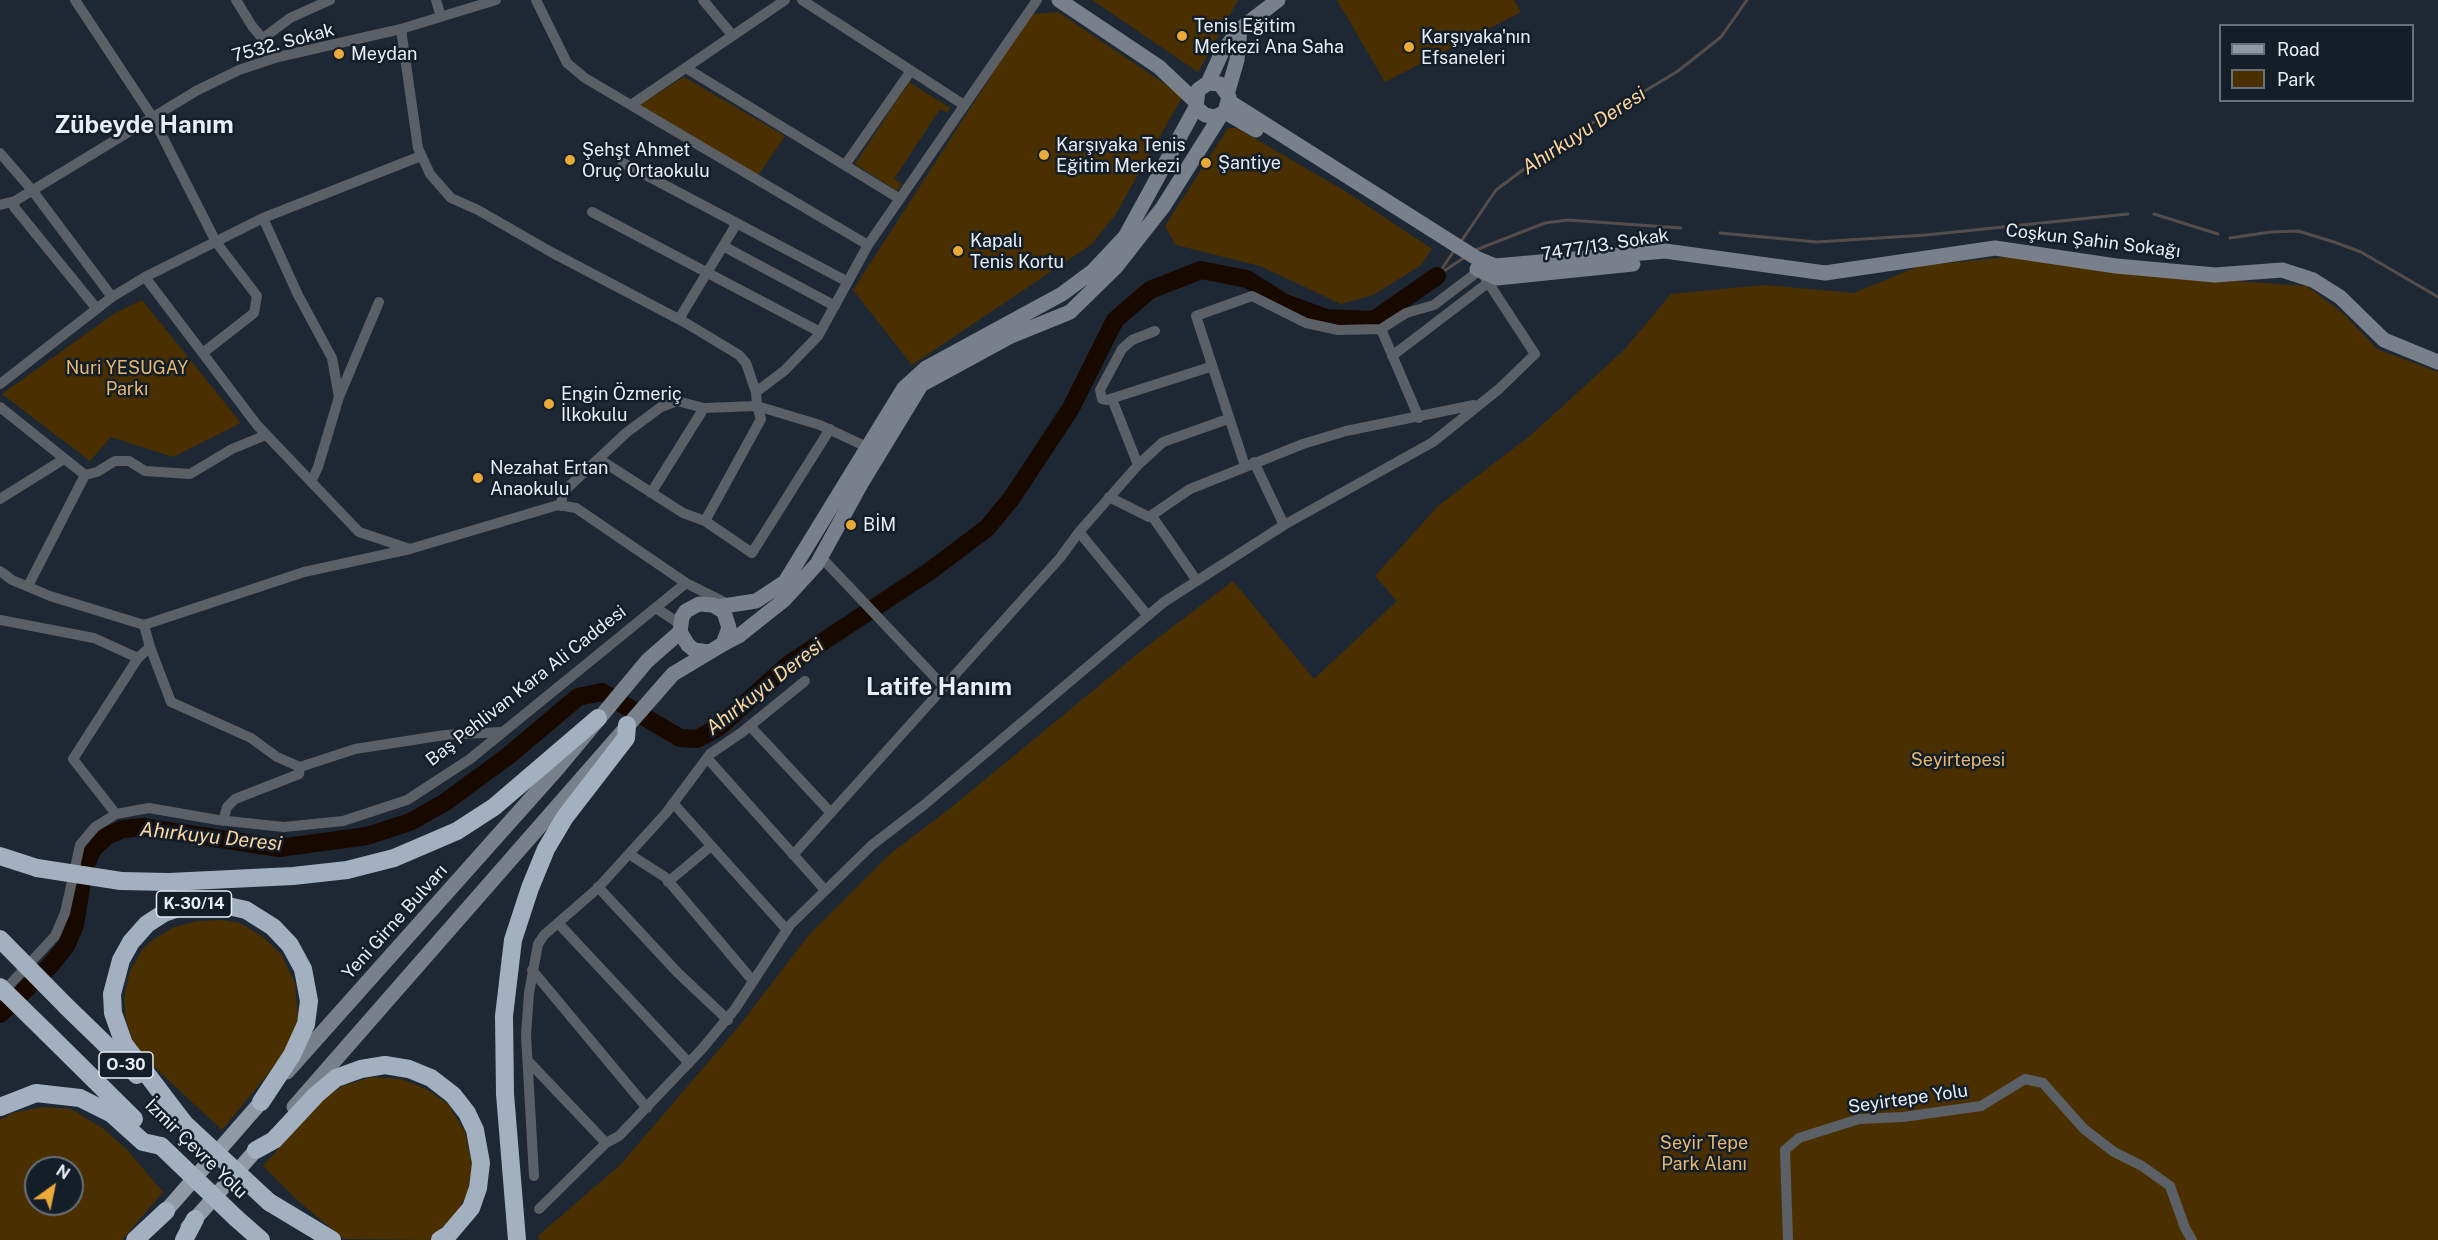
<!DOCTYPE html>
<meta charset="utf-8">
<style>
body{margin:0}
#map{position:relative;width:2438px;height:1240px;overflow:hidden;background:#1d2834;font-family:"Public Sans",sans-serif}
canvas{display:block}
.legend{position:absolute;left:2219px;top:24px;width:195px;height:78px;box-sizing:border-box;background:#141e29;border:2px solid #68717b;margin:0;padding:8px 10px;list-style:none;font-size:18px;color:#e6edf5}
.legend li{display:flex;align-items:center;gap:12px;height:30px}
.legend b{width:30px;border:2px solid #68717b}
.north{position:absolute;left:24px;top:1156px;width:60px;height:60px;box-sizing:border-box;background:#141e29;border:2px solid #68717b;border-radius:50%;rotate:33deg;font-size:16px;font-weight:700;line-height:24px;text-align:center;color:#e6edf5}
.north::after{content:'';display:block;margin:auto;width:21px;height:27px;background:#eba939;clip-path:polygon(50% 0,100% 100%,50% 72%,0 100%)}
</style>
<div id="map">
<canvas width="2438" height="1240"></canvas>
<ul class="legend">
<li><b style="height:8px;background:#8f9aa6"></b>Road</li>
<li><b style="height:16px;background:#4a3000"></b>Park</li>
</ul>
<div class="north">N</div>
</div>
<script>
const context = document.querySelector('canvas').getContext('2d');
context.lineJoin = 'round';
function fillPath(path, color) {
  context.fillStyle = color;
  context.fill(path, 'evenodd');
}
function shape(rows) {
  const path = new Path2D();
  for (const r of rows) {
    path.moveTo(r[0], r[1]);
    for (let i = 2; i < r.length; i += 2) path.lineTo(r[i], r[i + 1]);
  }
  return path;
}
function strokePath(path, color, width, dash) {
  context.strokeStyle = color;
  context.lineWidth = width;
  context.lineCap = dash ? 'butt' : 'round';
  context.setLineDash(dash || []);
  context.stroke(path);
}
function drawText(font, color, halo, rows, align = 'center') {
  context.font = font + ' "Public Sans",sans-serif';
  context.lineWidth = 5;
  context.setLineDash([]);
  context.textBaseline = 'middle';
  context.strokeStyle = halo;
  context.fillStyle = color;
  for (const [text, x, y, turn = 0] of rows) {
    context.save();
    context.translate(x, y);
    context.rotate((+turn || 0) * Math.PI / 180);
    context.textAlign = isNaN(turn) ? turn : align;
    if (halo) context.strokeText(text, 0, 0);
    context.fillText(text, 0, 0);
    context.restore();
  }
}
fillPath(shape([
 [1092,0,1238,0,1198,72],
 [1337,0,1514,0,1521,12,1385,82],
 [1058,12,1183,96,1115,215,1092,244,912,365,853,290,1031,14],
 [684,77,785,136,758,176,639,105],
 [909,82,950,108,947,113,940,109,894,179,902,184,897,191,855,164],
 [1228,128,1237,128,1348,193,1432,249,1420,266,1373,295,1341,304,1260,266,1176,245,1165,226],
 [2008,257,2148,275,2307,286,2344,314,2377,349,2438,372,2438,1240,540,1240,538,1236,621,1164,740,1025,808,936,890,854,948,810,1146,647,1233,581,1314,679,1397,601,1375,576,1438,506,1530,436,1624,350,1671,294,1765,285,1854,293,1919,266],
 [142,300,241,423,173,457,111,437,90,461,2,394,115,313],
 [222,920,240,923,263,937,281,954,295,983,298,1016,294,1037,281,1058,222,1130,149,1062,134,1044,126,1020,124,998,130,971,142,950,154,939,174,927,198,921],
 [372,1077,401,1079,426,1089,448,1104,465,1132,472,1164,468,1191,458,1211,430,1240,344,1239,298,1201,263,1166,323,1099,342,1086],
 [43,1107,71,1109,104,1129,129,1152,163,1192,122,1240,0,1240,0,1120,12,1113],
 [36,1168,72,1168,72,1204,36,1204]
]), '#4a3000');
strokePath(shape([
 [2154,214,2218,234],
 [1720,233,1817,242,1926,235,2128,214],
 [2230,238,2271,232,2298,231,2334,242,2361,252,2438,297],
 [1460,243,1496,190,1559,143,1678,71,1721,37,1747,0],
 [1473,251,1545,223,1568,220,1681,228],
 [1438,275,1465,257],
 [1437,276,1454,251]
]), '#564d4a', 3);
strokePath(shape([
 [0,1014,49,967,66,946,75,925,84,869,93,849,107,836,123,829,143,827,279,848,367,836,410,822,444,803,508,756,578,697,602,692,680,738,697,739,719,727,789,664,930,571,987,528,1011,499,1071,408,1115,320,1150,290,1201,270,1247,279,1285,303,1326,318,1374,320,1437,276]
]), '#180900', 18);
strokePath(shape([
 [75,0,153,118,216,242,257,296,254,313,204,352],
 [236,0,252,26,278,57],
 [436,0,441,17],
 [536,0,567,63,585,78,868,245],
 [703,0,733,36],
 [802,0,964,105],
 [401,29,418,148,430,174,451,198,478,210,551,252,686,323,739,355,746,363,756,392,757,406,761,419,705,521],
 [262,39,290,18,330,0],
 [686,68,900,199],
 [631,105,785,0],
 [0,153,32,190,112,297],
 [623,163,848,282],
 [845,165,910,72],
 [15,201,14,207,97,309],
 [0,205,15,201,196,91,239,70,278,57,401,29,496,0],
 [592,212,820,332],
 [263,218,298,295,332,358,339,397],
 [723,246,835,306],
 [145,277,257,425,359,532,410,549],
 [679,319,737,223],
 [1155,331,1132,340,1122,349,1100,390,1102,399,1107,400,1210,367],
 [1392,356,1489,282],
 [0,384,112,297,145,277,263,218,421,156],
 [756,392,784,371,818,336,868,245,1037,0],
 [1112,399,1138,465],
 [0,407,85,475,97,472,115,461,129,461,145,471,190,474,232,449,266,435],
 [599,459,683,513,705,521,752,553,830,429],
 [1254,462,1284,525],
 [1245,466,1196,316,1252,296,1306,323,1338,330,1381,329],
 [311,482,318,467,339,397,379,302],
 [651,493,704,408],
 [1109,497,1149,517,1190,489,1303,444,1346,431,1474,405],
 [0,499,64,459],
 [561,506,563,492,626,433,661,407,677,401,704,408,757,406,820,425,869,448],
 [1152,516,1197,581],
 [1079,532,1148,616],
 [821,557,943,686],
 [0,571,12,580,50,596,144,625,304,572,410,549,558,505,576,508,686,583,724,602],
 [28,586,85,475],
 [656,608,680,624],
 [0,620,94,638,138,658,150,647,144,625],
 [150,647,171,702,251,738,277,757,300,767,355,749,445,735,501,732],
 [750,726,831,813],
 [708,759,824,889],
 [673,803,787,930],
 [116,814,73,759,138,658],
 [223,821,227,807,235,799,299,774,300,767],
 [629,854,665,877,753,981],
 [793,855,1060,558,1079,532,1138,465,1163,442,1228,419],
 [668,882,711,846],
 [598,887,678,973,728,1020],
 [558,923,689,1063],
 [532,970,647,1108],
 [0,995,55,936,65,913,80,845,95,827,116,814,149,808,218,820,284,827,343,821,407,800,470,759,686,583],
 [529,1062,606,1143],
 [534,1176,526,1035,529,993,538,944,544,935,597,889,666,813,710,754,741,733,805,681],
 [539,1209,606,1143,619,1136,701,1050,735,1009,790,925,872,845,924,805,1164,602,1284,525,1433,442,1499,389,1535,354,1480,270,1434,305,1406,313,1381,329,1419,418],
 [1788,1240,1785,1150,1799,1138,1859,1119,1903,1117,1981,1106,2025,1079,2043,1083,2084,1129,2114,1152,2142,1166,2170,1186,2185,1228,2192,1240]
]), '#5b6067', 10);
strokePath(shape([
 [1059,0,1159,67,1195,101],
 [1208,83,1220,84,1229,97,1225,112,1215,117,1205,115,1196,107,1198,90,1208,83,1222,52,1240,29,1278,0],
 [1228,91,1237,60,1240,29],
 [1230,102,1478,259,1495,266,1665,251,1825,273,1995,248,2116,266,2215,275,2282,270,2313,280,2340,297,2384,340,2438,362],
 [1225,112,1256,130],
 [1477,269,1497,278,1633,264],
 [717,607,756,601,785,582,904,388,926,368,1062,294,1093,271,1125,237,1196,107],
 [723,644,740,635,784,600,817,564,862,482,921,385,1011,336,1070,312,1116,267,1163,207,1221,115],
 [287,1072,558,768,647,661,680,632],
 [294,1107,673,674,723,644,729,628,724,612,713,605,699,604,686,611,682,617,680,632,688,645,694,650,709,652]
]), '#78818b', 15);
strokePath(shape([
 [158,1220,261,1102],
 [188,1227,256,1150]
]), '#8f9aa6', 15);
strokePath(shape([
 [0,856,37,868],
 [121,881,169,882,293,876,347,870,394,858,457,831,494,807,598,718],
 [67,1007,137,1075],
 [46,1032,134,1119],
 [0,1107,36,1093,80,1098,112,1114,143,1142,161,1146],
 [184,1123,124,1044,113,1013,112,994,121,960,131,942,147,924,164,913,190,904,215,903,246,910,273,927,290,945,303,969,309,1001,306,1024,292,1055,261,1102],
 [256,1150,274,1140,316,1095,336,1078,361,1069,385,1065,409,1069,431,1078,453,1095,467,1113,475,1130,481,1163,478,1188,471,1208,448,1235,440,1240],
 [269,1202,332,1240],
 [236,1218,261,1240],
 [135,1240,166,1211],
 [184,1240,195,1219],
 [517,1240,505,1094,504,1016,513,940,530,888,546,849,565,817,626,738,627,725]
]), '#a3b0c0', 18);
strokePath(shape([
 [37,868,121,881],
 [0,939,67,1007],
 [0,987,46,1032],
 [184,1123,269,1202],
 [161,1146,236,1218]
]), '#a3b0c0', 18);
for (const [x, y, r, color] of [
 [1182,36,6,"#eba939"],
 [1409,47,6,"#eba939"],
 [339,54,6,"#eba939"],
 [1044,155,6,"#eba939"],
 [570,160,6,"#eba939"],
 [1206,163,6,"#eba939"],
 [958,251,6,"#eba939"],
 [549,404,6,"#eba939"],
 [478,478,6,"#eba939"],
 [851,525,6,"#eba939"]
]) {
  const dot = new Path2D();
  dot.arc(x, y, r, 0, 2 * Math.PI);
  context.fillStyle = color;
  context.fill(dot);
  strokePath(dot, '#141e29', 2);
}
for (const [x, y, w] of [
 [194,904,75],
 [126,1065,54]
]) {
  const box = new Path2D();
  box.roundRect(x - w / 2, y - 13, w, 26, 4.5);
  context.fillStyle = '#141e29';
  context.fill(box);
  strokePath(box, '#e6edf5', 1.5);
}
drawText('bold 16px', '#e6edf5', null, [
 ["K-30/14",194,904],
 ["O-30",126,1065]
]);
drawText('18px', '#e6edf5', '#141e29', [
 ["Tenis Eğitim",1194,26],
 ["Merkezi Ana Saha",1194,47],
 ["Karşıyaka'nın",1421,37],
 ["Efsaneleri",1421,58],
 ["Meydan",351,54],
 ["Karşıyaka Tenis",1056,145],
 ["Eğitim Merkezi",1056,166],
 ["Şehşt Ahmet",582,150],
 ["Oruç Ortaokulu",582,171],
 ["Şantiye",1218,163],
 ["Kapalı",970,241],
 ["Tenis Kortu",970,262],
 ["Engin Özmeriç",561,394],
 ["İlkokulu",561,415],
 ["Nezahat Ertan",490,468],
 ["Anaokulu",490,489],
 ["BİM",863,525]
], 'left');
drawText('18px', '#e6edf5', '#141e29', [
 ["7532. Sokak",283,43,-15],
 ["Coşkun Şahin Sokağı",2093,241,7],
 ["7477/13. Sokak",1605,245,-9],
 ["Baş Pehlivan Kara Ali Caddesi",526,686,-38],
 ["Yeni Girne Bulvarı",395,922,-48],
 ["Seyirtepe Yolu",1908,1099,-8],
 ["İzmir Çevre Yolu",196,1149,44]
]);
drawText('18px', '#e7b76f', '#141e29', [
 ["Nuri YESUGAY",127,368],
 ["Parkı",127,389],
 ["Seyirtepesi",1958,760],
 ["Seyir Tepe",1704,1143],
 ["Park Alanı",1704,1164]
]);
drawText('italic 20px', '#fcd49c', '#141e29', [
 ["Ahırkuyu Deresi",1584,131,-33],
 ["Ahırkuyu Deresi",765,687,-38],
 ["Ahırkuyu Deresi",211,837,6]
]);
drawText('bold 24px', '#e6edf5', '#141e29', [
 ["Zübeyde Hanım",144,126],
 ["Latife Hanım",939,688]
]);
</script>
